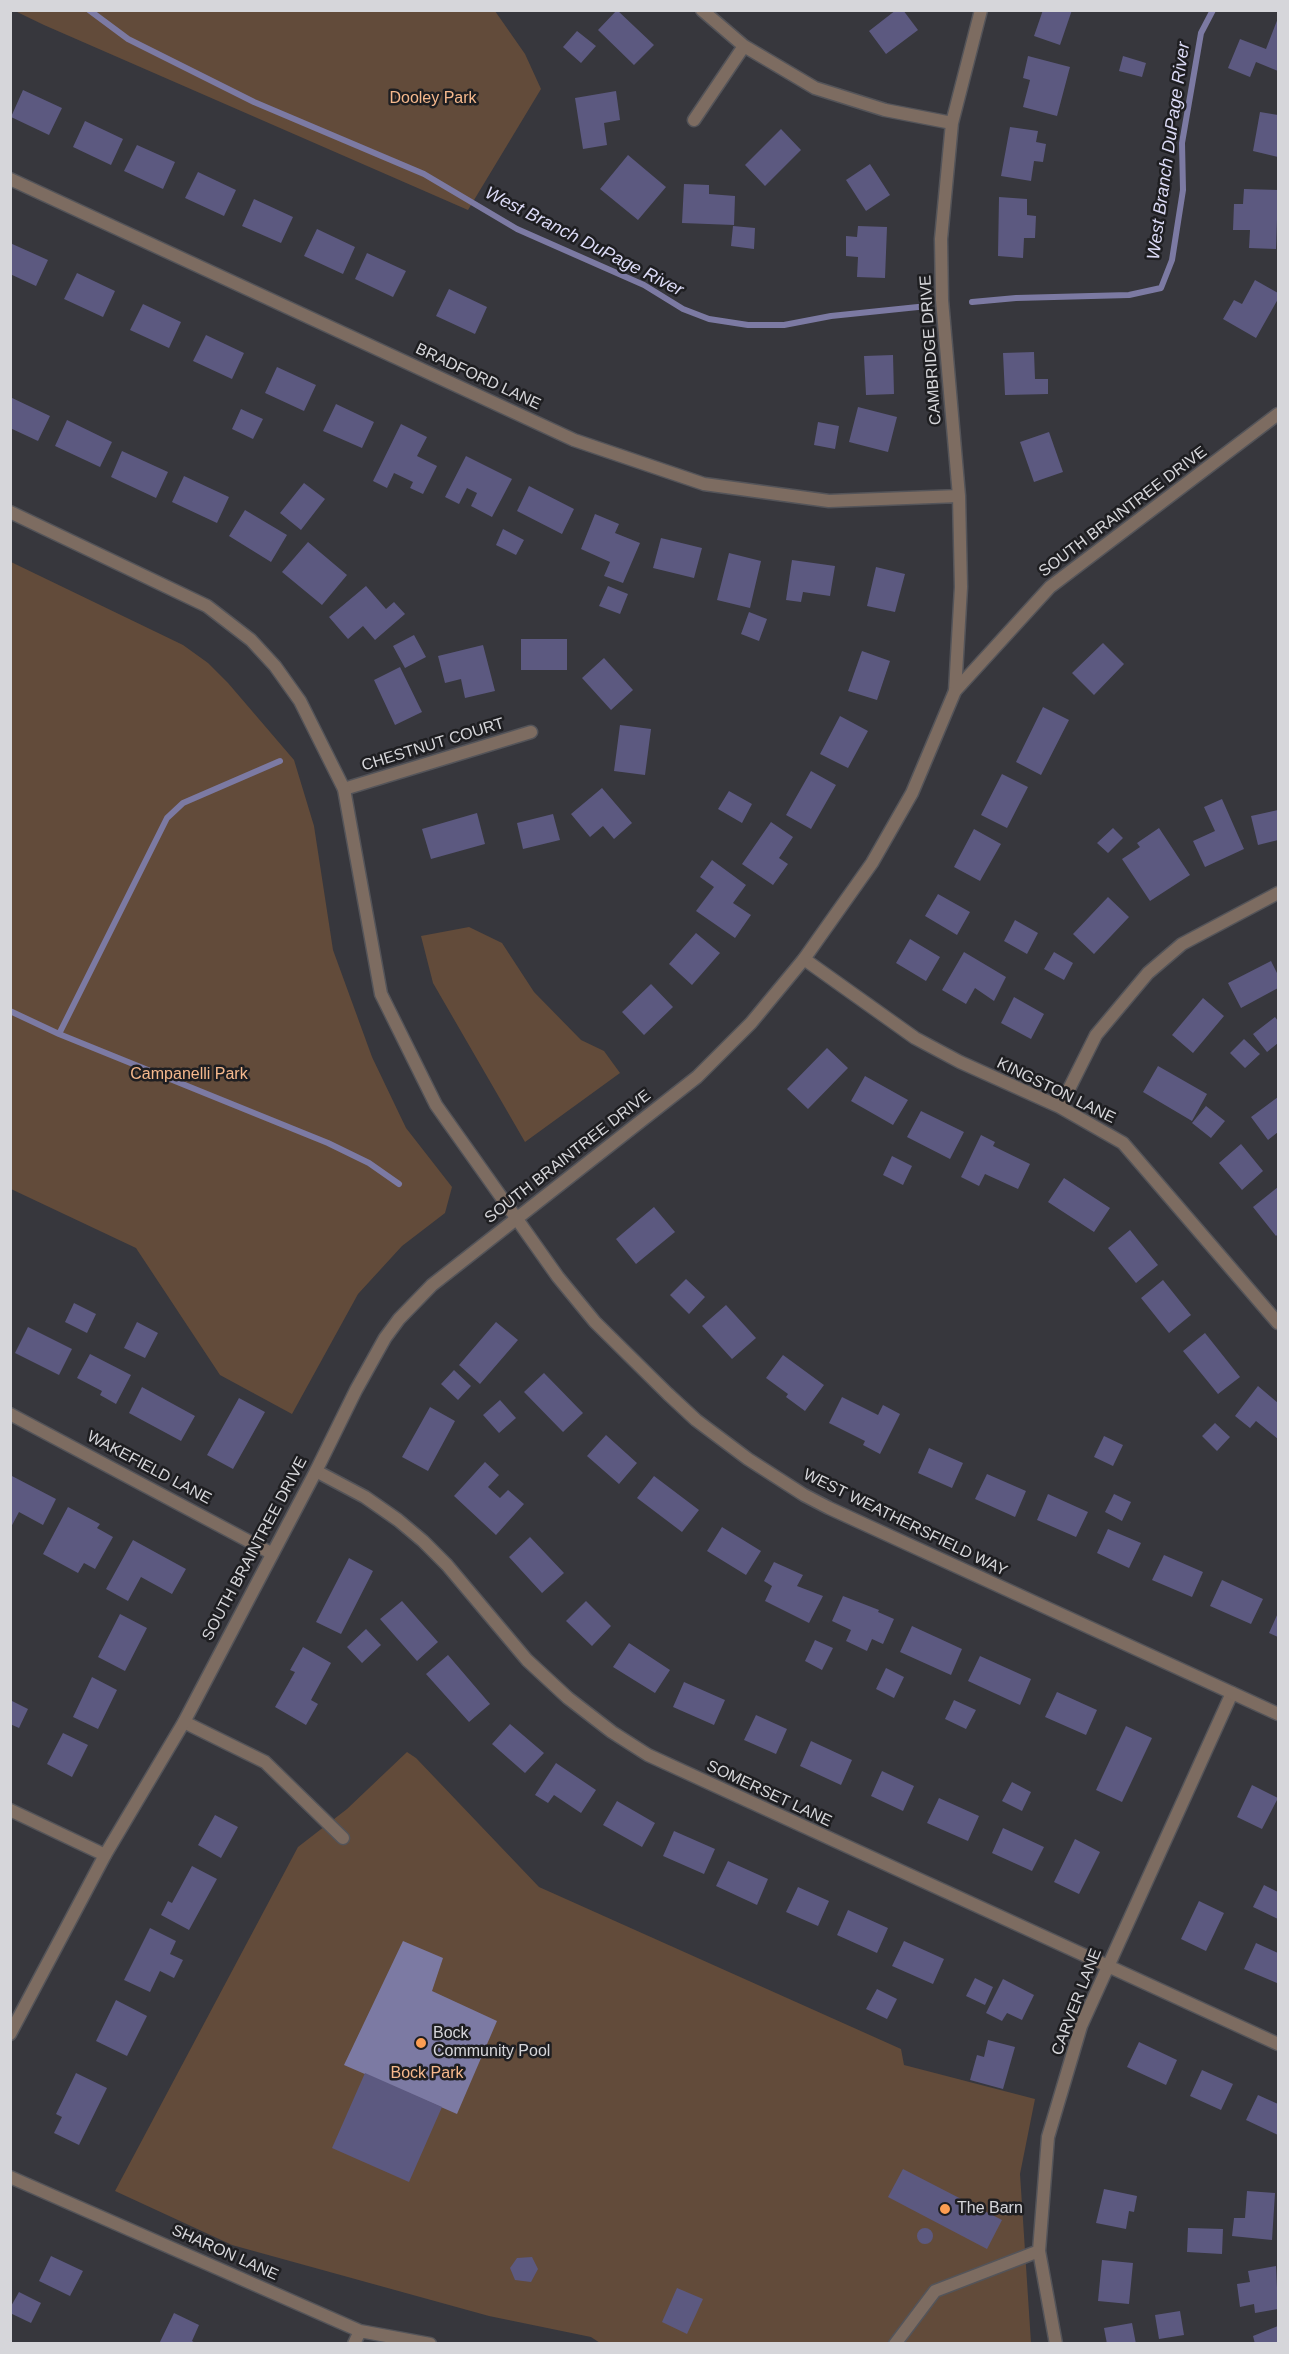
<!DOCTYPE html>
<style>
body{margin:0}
#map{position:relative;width:1289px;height:2354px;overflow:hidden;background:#37373d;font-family:Arial,sans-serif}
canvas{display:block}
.frame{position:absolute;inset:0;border:12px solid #d6d6da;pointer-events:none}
</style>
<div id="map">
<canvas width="1289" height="2354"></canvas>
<div class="frame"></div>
</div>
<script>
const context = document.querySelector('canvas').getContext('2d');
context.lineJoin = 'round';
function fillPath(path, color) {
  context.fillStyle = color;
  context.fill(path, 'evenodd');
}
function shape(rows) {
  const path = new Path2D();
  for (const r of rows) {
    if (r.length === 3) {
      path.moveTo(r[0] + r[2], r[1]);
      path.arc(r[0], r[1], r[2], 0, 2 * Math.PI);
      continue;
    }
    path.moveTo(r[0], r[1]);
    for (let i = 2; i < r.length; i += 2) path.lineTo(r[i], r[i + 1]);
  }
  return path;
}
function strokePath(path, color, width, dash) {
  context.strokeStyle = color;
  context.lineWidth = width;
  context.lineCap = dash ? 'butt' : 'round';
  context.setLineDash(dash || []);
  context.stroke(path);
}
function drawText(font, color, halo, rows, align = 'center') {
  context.font = font + ' Arial,sans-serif';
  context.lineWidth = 5;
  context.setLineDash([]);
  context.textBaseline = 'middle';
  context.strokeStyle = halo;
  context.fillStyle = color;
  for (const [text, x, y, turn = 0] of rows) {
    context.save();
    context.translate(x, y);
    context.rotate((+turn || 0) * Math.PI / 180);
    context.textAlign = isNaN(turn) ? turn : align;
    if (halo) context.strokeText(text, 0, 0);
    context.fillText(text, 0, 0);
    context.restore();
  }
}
fillPath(shape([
 [15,11,495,11,525,54,541,89,468,210,44,25],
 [11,562,183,645,208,663,228,683,294,760,314,826,333,950,372,1057,406,1128,452,1187,445,1213,402,1246,358,1294,292,1414,220,1375,136,1248,11,1189],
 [469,927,502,943,534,992,581,1040,604,1051,620,1073,525,1142,433,983,421,936],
 [407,1752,416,1758,539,1887,901,2049,904,2065,1035,2099,1020,2174,1031,2343,600,2343,591,2337,489,2316,232,2245,115,2191,298,1847,347,1809]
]), '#624b3a');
fillPath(shape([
 [403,1941,443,1958,432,1991,497,2021,457,2114,344,2065]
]), '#7c7aa3');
strokePath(shape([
 [89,10,128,39,254,102,424,174,517,229,644,285,683,309,709,319,748,325,784,325,831,316,918,307],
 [972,302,1016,298,1129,295,1161,288,1172,260,1183,190,1182,143,1201,33,1213,10],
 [10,1011,59,1034,328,1143,369,1163,399,1184],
 [59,1034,167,818,183,803,280,761]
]), '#7c7aa3', 6);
fillPath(shape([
 [617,10,654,45,634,65,598,30],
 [896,10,903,10,918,30,886,54,869,31],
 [1043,10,1072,10,1060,45,1034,36],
 [1278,18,1278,71,1256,62,1250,77,1228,68,1240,39,1266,49],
 [577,31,596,46,581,63,563,47],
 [1028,56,1070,67,1057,116,1023,107,1030,80,1023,78],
 [1123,56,1146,63,1142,77,1119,71],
 [23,90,62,108,49,135,11,117],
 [616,91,620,120,604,123,607,145,583,149,575,98],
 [1260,112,1278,115,1278,157,1253,151],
 [85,121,123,139,111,165,73,147],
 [1010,127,1038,131,1036,142,1046,144,1043,162,1034,161,1031,181,1001,176],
 [781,129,801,150,765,186,745,165],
 [137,145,175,162,163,189,124,171],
 [628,155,666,187,638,220,600,189],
 [870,164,890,195,866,211,846,180],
 [198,172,236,190,224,216,185,198],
 [684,184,709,185,709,194,735,196,734,225,682,223],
 [1244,189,1278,190,1276,249,1249,248,1250,230,1233,230,1234,204,1243,204],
 [999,197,1027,199,1027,215,1036,216,1035,238,1024,238,1023,258,998,256],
 [254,199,293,217,281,243,242,226],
 [733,226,755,228,754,249,731,246],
 [858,226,887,227,885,278,857,277,858,257,846,256,846,236,857,237],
 [317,229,355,247,343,274,304,256],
 [10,243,48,260,36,286,10,274],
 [367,253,406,271,393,297,355,279],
 [77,273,115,291,103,317,64,299],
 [1255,280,1278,293,1278,299,1256,338,1223,319,1234,300,1242,304],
 [449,289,487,307,475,334,436,316],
 [143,304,181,322,169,348,130,330],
 [206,335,244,353,232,379,193,361],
 [1034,352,1035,379,1048,379,1048,394,1005,395,1003,353],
 [893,355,894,394,866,395,864,356],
 [277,367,316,385,304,411,265,393],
 [10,397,50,416,38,441,10,428],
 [336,404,374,422,362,448,323,431],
 [858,407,897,417,888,452,849,442],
 [241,409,263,419,253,439,232,429],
 [67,420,112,442,100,467,55,446],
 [818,422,839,426,835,449,814,445],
 [401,424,427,437,417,456,437,466,423,494,410,488,413,482,394,473,387,488,373,481],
 [1049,432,1063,472,1034,482,1020,442],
 [122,451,168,472,156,498,111,477],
 [466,456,512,479,492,517,471,506,477,493,467,488,459,504,445,497],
 [184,476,229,497,217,523,172,502],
 [304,483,325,499,301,530,280,513],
 [529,486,574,509,562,534,517,511],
 [245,510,287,535,271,562,229,536],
 [595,514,619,524,615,533,640,543,623,583,604,576,610,562,581,549],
 [503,529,524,540,516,555,496,545],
 [661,538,702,548,694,578,653,568],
 [308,542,347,575,322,605,282,572],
 [729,553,761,561,750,608,717,600],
 [792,560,835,566,830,596,803,592,801,602,786,600],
 [876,567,905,574,895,612,867,606],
 [366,586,386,609,394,602,405,614,375,640,363,626,348,639,329,617],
 [608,586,628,594,620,614,599,606],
 [749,612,767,619,759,641,741,634],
 [414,635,426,657,405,668,393,646],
 [521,639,567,639,567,670,521,670],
 [1103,643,1124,664,1094,695,1072,673],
 [483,645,495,691,465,698,461,679,445,683,438,656],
 [862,651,890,661,877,700,848,691],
 [604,658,633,690,611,710,582,678],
 [400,667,422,712,395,725,374,680],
 [1043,707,1069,720,1041,775,1016,762],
 [840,716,868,731,848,768,820,754],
 [620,725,651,729,645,775,614,771],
 [811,771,836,785,811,829,786,815],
 [1002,774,1028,787,1007,828,981,815],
 [602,788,632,823,614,839,603,826,590,837,571,814],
 [729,791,752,804,742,823,718,809],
 [1222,799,1244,849,1205,867,1193,841,1215,831,1204,807],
 [1278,810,1278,840,1258,845,1251,816],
 [477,813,485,844,431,859,422,829],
 [553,814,560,840,523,849,517,823],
 [771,822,793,837,779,858,788,864,773,885,742,864],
 [1113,828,1123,838,1108,853,1097,843],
 [1159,828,1190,875,1150,901,1122,859,1140,847,1137,843],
 [974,829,1001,844,980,881,954,867],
 [712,860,746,885,733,903,751,915,735,938,696,911,714,887,700,877],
 [938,894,970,912,957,935,925,916],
 [1108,897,1129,917,1094,954,1073,934],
 [1015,920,1038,933,1027,954,1004,941],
 [696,933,720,953,692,985,669,964],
 [910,939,940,957,926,981,896,963],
 [964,952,1006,977,994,1001,975,988,966,1004,942,990],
 [1054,952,1073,963,1064,980,1044,969],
 [1271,961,1278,975,1278,988,1241,1008,1228,983],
 [651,984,673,1007,644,1035,622,1012],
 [1014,997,1044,1014,1031,1039,1001,1023],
 [1203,998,1224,1016,1193,1053,1172,1035],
 [1275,1017,1278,1021,1278,1043,1267,1052,1253,1034],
 [1244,1039,1260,1054,1245,1068,1230,1053],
 [827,1048,848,1068,808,1109,787,1089],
 [1158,1066,1207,1094,1192,1121,1143,1092],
 [865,1076,908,1100,893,1125,851,1101],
 [1278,1097,1278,1132,1268,1140,1251,1117],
 [1206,1106,1225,1121,1211,1138,1192,1123],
 [921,1111,964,1132,950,1159,907,1137],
 [981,1135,995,1142,993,1146,1030,1164,1018,1189,985,1174,979,1186,961,1177],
 [1241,1144,1263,1171,1242,1190,1219,1163],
 [892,1156,912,1166,903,1185,883,1175],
 [1064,1178,1110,1208,1094,1232,1048,1202],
 [1278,1187,1278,1234,1276,1236,1253,1207],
 [654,1207,675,1232,636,1264,616,1239],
 [1130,1230,1158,1265,1136,1283,1108,1248],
 [686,1279,705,1297,689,1314,670,1295],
 [1163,1280,1191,1315,1169,1333,1141,1298],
 [74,1303,96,1314,87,1333,65,1322],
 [726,1305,756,1338,732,1359,702,1326],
 [137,1322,158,1333,145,1358,124,1348],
 [496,1322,518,1340,480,1384,459,1365],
 [28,1327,72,1349,59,1375,15,1353],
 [1205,1333,1240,1377,1218,1394,1183,1351],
 [90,1354,131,1375,116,1404,100,1395,102,1391,77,1378],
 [783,1355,824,1385,805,1411,786,1397,788,1394,766,1378],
 [454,1370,471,1386,458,1400,441,1384],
 [544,1373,583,1413,563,1432,524,1392],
 [1258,1386,1278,1403,1278,1439,1256,1421,1250,1428,1235,1416],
 [142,1387,195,1416,181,1441,129,1413],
 [842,1397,878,1415,883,1405,900,1414,880,1454,863,1445,865,1441,829,1423],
 [239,1398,265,1412,233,1469,207,1455],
 [500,1400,516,1418,499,1433,483,1415],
 [430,1407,455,1421,428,1471,402,1457],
 [1215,1423,1230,1437,1217,1451,1202,1436],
 [606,1435,637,1463,619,1484,587,1456],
 [1104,1436,1123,1445,1113,1466,1094,1457],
 [929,1448,963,1463,952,1488,918,1473],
 [485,1462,499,1475,488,1487,500,1498,508,1490,524,1504,496,1535,454,1496],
 [987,1474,1026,1491,1015,1517,975,1499],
 [10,1475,56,1499,43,1525,19,1512,10,1529],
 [654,1476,699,1510,682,1532,637,1498],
 [1048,1494,1088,1512,1076,1537,1037,1520],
 [1114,1494,1131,1502,1122,1521,1105,1512],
 [68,1507,100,1524,97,1528,113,1537,95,1569,84,1563,78,1573,43,1554],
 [722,1527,761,1551,746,1575,707,1551],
 [1108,1529,1141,1543,1129,1568,1097,1553],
 [530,1537,564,1573,542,1593,509,1557],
 [133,1540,186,1569,172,1594,141,1577,128,1601,106,1589],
 [1164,1555,1203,1572,1192,1597,1152,1580],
 [349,1558,373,1571,341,1634,316,1622],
 [774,1562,803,1575,797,1586,823,1596,809,1623,765,1601,772,1586,764,1581],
 [1222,1580,1263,1599,1251,1624,1210,1606],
 [843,1596,879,1610,878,1612,894,1619,883,1644,872,1639,867,1651,846,1641,851,1630,832,1621],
 [402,1601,438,1642,417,1661,380,1619],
 [586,1601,611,1626,592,1646,566,1621],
 [1278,1613,1278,1637,1269,1633],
 [120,1614,147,1628,125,1671,98,1657],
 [912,1626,962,1649,951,1675,900,1652],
 [366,1629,381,1645,362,1663,347,1647],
 [815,1640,833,1648,822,1670,805,1661],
 [629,1643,670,1670,655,1693,613,1667],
 [303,1647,331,1663,311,1700,318,1704,306,1725,275,1707,295,1672,290,1670],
 [448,1655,490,1704,469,1722,426,1674],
 [980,1656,1031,1679,1020,1705,968,1681],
 [886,1668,904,1677,894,1698,876,1689],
 [92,1677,117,1690,98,1729,73,1717],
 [684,1682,725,1700,714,1725,673,1707],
 [1057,1692,1097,1710,1086,1735,1045,1717],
 [10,1700,28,1709,19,1728,10,1724],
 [954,1700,976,1710,966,1729,945,1719],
 [756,1715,787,1729,776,1754,744,1740],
 [510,1724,544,1753,525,1773,492,1744],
 [1126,1726,1152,1738,1122,1802,1096,1790],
 [63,1733,88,1745,72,1777,47,1764],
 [811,1741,852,1760,841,1785,800,1766],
 [556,1763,596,1790,581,1813,554,1795,548,1803,535,1795],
 [882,1771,914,1786,903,1811,871,1796],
 [1012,1782,1031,1792,1022,1811,1002,1801],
 [1252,1785,1278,1798,1262,1829,1237,1817],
 [939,1798,979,1816,968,1841,927,1823],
 [617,1801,655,1823,642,1847,603,1825],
 [215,1815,238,1827,221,1858,198,1845],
 [1003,1828,1044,1847,1032,1871,992,1853],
 [674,1831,715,1849,704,1874,663,1856],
 [1075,1839,1100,1852,1079,1894,1054,1882],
 [728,1861,768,1879,757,1905,716,1886],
 [192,1866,217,1879,189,1930,161,1915,168,1901,172,1903],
 [1264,1885,1278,1892,1278,1919,1253,1907],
 [798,1887,829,1901,818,1926,786,1912],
 [1199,1901,1224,1913,1206,1951,1181,1939],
 [848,1910,888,1928,877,1953,837,1935],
 [150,1928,176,1941,170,1954,183,1960,174,1978,160,1971,150,1992,124,1980],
 [904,1941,944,1959,933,1984,892,1966],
 [1256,1943,1278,1953,1277,1983,1244,1969],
 [975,1978,993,1987,985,2005,966,1996],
 [1003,1979,1034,1995,1022,2020,1007,2013,1002,2021,986,2013],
 [877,1989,897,1999,887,2019,866,2009],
 [116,2000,147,2016,127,2056,96,2041],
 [988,2040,1015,2047,1003,2089,970,2080,977,2055,984,2057],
 [1139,2042,1177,2060,1166,2085,1127,2067],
 [1202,2070,1233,2084,1221,2110,1190,2096],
 [76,2073,107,2088,79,2145,54,2133,62,2117,56,2114],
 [365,2073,442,2107,409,2182,332,2148],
 [1258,2095,1278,2104,1278,2135,1246,2120],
 [903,2169,1002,2220,987,2249,888,2197],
 [1104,2189,1137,2196,1134,2212,1129,2211,1126,2229,1096,2223],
 [1247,2191,1275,2193,1272,2240,1232,2236,1234,2218,1245,2218],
 [925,2236,8],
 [1188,2228,1223,2229,1222,2254,1187,2252],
 [51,2256,83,2271,70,2296,39,2281],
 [532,2257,538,2269,531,2282,515,2280,510,2268,517,2258],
 [1102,2260,1133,2263,1129,2304,1098,2301],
 [1276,2266,1278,2309,1255,2313,1254,2304,1240,2307,1237,2284,1250,2282,1248,2271],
 [677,2288,703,2299,687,2334,662,2322],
 [19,2292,41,2303,31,2323,10,2313,10,2308],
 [1180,2311,1184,2335,1159,2339,1155,2315],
 [174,2313,199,2325,192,2341,197,2344,159,2344],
 [1132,2323,1136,2344,1107,2344,1104,2328],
 [1278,2326,1278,2344,1255,2344,1253,2336]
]), '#5c5980');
const minor = shape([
 [702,10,744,46,815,88,885,110,952,123],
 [694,120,744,46],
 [10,179,574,440,704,484,829,501,959,496],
 [955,691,961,587,959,496,942,300,941,239,952,123,981,10],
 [344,789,531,732],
 [804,959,915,1038,960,1062,1060,1107,1123,1143,1278,1323],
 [1060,1107,1096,1035,1148,973,1182,944,1278,893],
 [10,1414,271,1553],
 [316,1471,365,1497,398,1520,423,1541,447,1565,527,1660,568,1698,612,1732,648,1755,1278,2044],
 [184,1722,265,1762,343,1838],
 [10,1810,105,1855],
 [10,2177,360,2331,430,2344],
 [354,2344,360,2331],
 [895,2344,935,2291,1039,2251],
 [1056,2344,1039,2251,1048,2137,1081,2026,1232,1693]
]);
const tertiary = shape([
 [10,512,207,606,251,640,275,666,300,701,344,789,381,994,436,1105,558,1277,595,1322,668,1394,696,1420,748,1459,804,1495,829,1508,1278,1714],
 [10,2034,105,1855,184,1722,316,1471,356,1390,385,1338,399,1319,432,1285,697,1077,751,1023,804,959,872,863,912,793,955,691,1050,587,1278,414]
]);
strokePath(minor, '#545459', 15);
strokePath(tertiary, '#545459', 15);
strokePath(minor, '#7d6c61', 12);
strokePath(tertiary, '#7d6c61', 12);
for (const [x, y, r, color] of [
 [421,2043,6,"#fc9d52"],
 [945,2209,6,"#fc9d52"]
]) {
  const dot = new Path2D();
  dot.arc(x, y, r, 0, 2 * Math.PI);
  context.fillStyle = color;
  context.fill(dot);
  strokePath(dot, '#1e1e21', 2);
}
drawText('16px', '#f6b98d', '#1e1e21', [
 ["Dooley Park",433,99],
 ["Campanelli Park",189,1075],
 ["Bock Park",427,2074]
]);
drawText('16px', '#d6d6da', '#1e1e21', [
 ["CAMBRIDGE DRIVE",931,350,-94],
 ["BRADFORD LANE",478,377,25],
 ["SOUTH BRAINTREE DRIVE",1123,512,-37],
 ["CHESTNUT COURT",433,745,-17],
 ["KINGSTON LANE",1056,1091,26],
 ["SOUTH BRAINTREE DRIVE",568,1157,-38],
 ["WAKEFIELD LANE",149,1468,28],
 ["WEST WEATHERSFIELD WAY",905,1523,26],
 ["SOUTH BRAINTREE DRIVE",255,1549,-62],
 ["SOMERSET LANE",769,1794,25],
 ["CARVER LANE",1077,2002,-69],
 ["SHARON LANE",225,2253,24]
]);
drawText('16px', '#d6d6da', '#1e1e21', [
 ["Bock",433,2034],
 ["Community Pool",433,2052],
 ["The Barn",957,2209]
], 'left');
drawText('italic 18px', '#dcdbf6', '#1e1e21', [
 ["West Branch DuPage River",1169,151,-82],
 ["West Branch DuPage River",584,242,27]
]);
</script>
